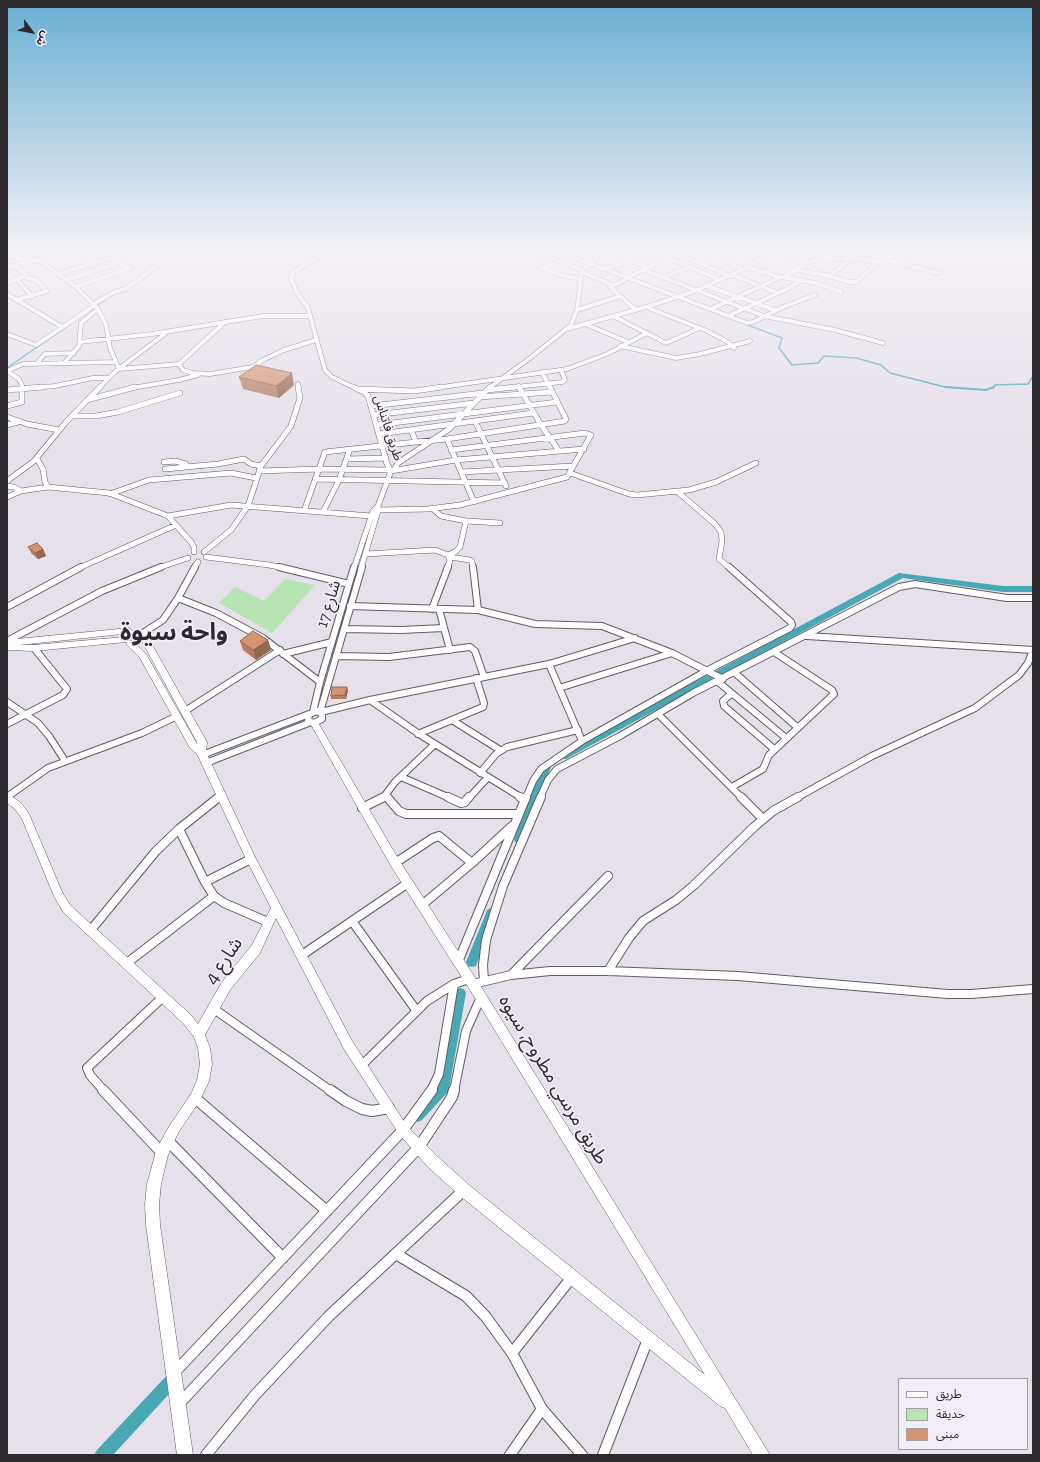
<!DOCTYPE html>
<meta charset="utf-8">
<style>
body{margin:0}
#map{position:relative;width:1040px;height:1462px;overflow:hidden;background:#e6e0ea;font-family:"Zilla Slab","Noto Sans Arabic",serif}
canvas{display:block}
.frame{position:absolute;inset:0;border:8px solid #2c2a2e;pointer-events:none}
.legend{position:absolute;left:898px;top:1378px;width:130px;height:72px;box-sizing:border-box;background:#f3edf7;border:1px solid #a39fa7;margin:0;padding:5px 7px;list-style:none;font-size:12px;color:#2c2a2e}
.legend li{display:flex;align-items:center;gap:8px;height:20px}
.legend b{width:20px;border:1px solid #a39fa7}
.north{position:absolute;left:12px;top:12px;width:40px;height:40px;-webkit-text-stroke:3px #f3edf7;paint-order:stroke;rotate:122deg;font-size:11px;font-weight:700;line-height:16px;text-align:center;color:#2c2a2e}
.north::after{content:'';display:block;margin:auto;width:14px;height:18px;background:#2c2a2e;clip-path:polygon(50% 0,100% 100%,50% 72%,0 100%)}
</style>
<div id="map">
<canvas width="1040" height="1462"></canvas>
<div class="frame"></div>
<ul class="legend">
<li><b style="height:5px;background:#fff"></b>طريق</li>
<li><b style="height:11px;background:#b8e4b3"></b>حديقة</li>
<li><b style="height:11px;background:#d49373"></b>مبنى</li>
</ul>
<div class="north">ش</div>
</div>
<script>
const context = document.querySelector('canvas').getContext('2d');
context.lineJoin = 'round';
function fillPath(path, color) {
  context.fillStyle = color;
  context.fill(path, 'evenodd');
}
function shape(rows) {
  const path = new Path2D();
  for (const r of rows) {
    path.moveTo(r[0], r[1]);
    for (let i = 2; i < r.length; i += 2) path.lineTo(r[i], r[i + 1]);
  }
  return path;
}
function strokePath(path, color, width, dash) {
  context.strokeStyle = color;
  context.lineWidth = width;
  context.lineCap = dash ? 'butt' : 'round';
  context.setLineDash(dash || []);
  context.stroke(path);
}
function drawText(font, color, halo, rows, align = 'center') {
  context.font = font + ' "Zilla Slab","Noto Sans Arabic",serif';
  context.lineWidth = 3.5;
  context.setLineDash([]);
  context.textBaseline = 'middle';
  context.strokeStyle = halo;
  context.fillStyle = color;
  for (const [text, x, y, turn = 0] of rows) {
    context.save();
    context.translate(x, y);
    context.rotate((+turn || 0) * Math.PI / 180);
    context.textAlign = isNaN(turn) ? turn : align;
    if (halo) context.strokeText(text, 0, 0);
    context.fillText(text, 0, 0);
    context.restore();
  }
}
fillPath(shape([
 [285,579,315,585,272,633,219,603,235,587,264,601]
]), '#b8e4b3');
strokePath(shape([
 [95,307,112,295],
 [745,324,782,338,779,348,792,365,818,363,824,356,856,358,881,365,890,373,945,387,958,388],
 [7,368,69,325],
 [993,388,995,385,1028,384,1033,376]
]), '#49a8b4', 1.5);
strokePath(shape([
 [945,387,986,390,994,387]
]), '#49a8b4', 2);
fillPath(shape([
 [899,573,1003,586,1033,586,1033,592,1003,592,903,578,722,675,716,675,715,673,716,671,899,573],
 [708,675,711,676,712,678,711,680,566,759,560,759,558,756,560,753,708,675],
 [552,758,555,759,557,762,551,767,524,839,523,842,519,843,515,842,514,839,542,765,544,762,552,758],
 [491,908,495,910,496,913,476,966,472,967,468,966,466,962,486,913,487,910,491,908],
 [460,988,464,989,466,993,449,1089,447,1093,422,1120,418,1122,414,1120,412,1116,414,1112,437,1086,454,993,456,989,460,988],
 [175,1370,180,1372,182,1377,180,1382,113,1455,94,1455,97,1450,170,1372,175,1370]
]), '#49a8b4');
const minorFar4 = shape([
 [322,246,318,257,293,272,291,278,296,291,308,308,325,370,332,377,355,388],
 [533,246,548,251],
 [544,246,747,323,753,322,783,307,815,295],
 [577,246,603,253],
 [619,246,653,261,656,264,628,277],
 [727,246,735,248,745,246,769,254],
 [727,246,722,256,723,261,743,269],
 [862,246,872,248],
 [1018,246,1033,251],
 [542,249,526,257,542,268,561,275,580,279],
 [774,251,809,262],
 [7,252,32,246],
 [535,252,582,270],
 [7,255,30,262],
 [668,258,720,280],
 [860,259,874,246],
 [887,260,939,273],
 [40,261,76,287,98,309,106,325,110,348,119,369,179,364,183,370,192,373,210,374,253,367,263,360,284,350,316,340],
 [653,261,675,256,683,256,730,276],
 [7,267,43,259,48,255,51,246],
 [747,267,776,276,816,283,841,292],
 [605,269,631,261,649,268],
 [644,270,764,316,835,330,883,343],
 [795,270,829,276,852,258],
 [582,272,613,285],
 [58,274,107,259,111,259,130,268,76,287],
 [732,275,778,293],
 [829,276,849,282,856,282,878,262],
 [785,277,806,263,823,259,852,258,883,262,907,246],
 [662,278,689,267],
 [17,280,32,296],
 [67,280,118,263],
 [625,280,610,287,636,310],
 [7,283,26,276,15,265],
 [707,286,775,310],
 [7,294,62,327],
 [16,300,47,291,36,280,24,277],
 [94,304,114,292,125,289,178,251],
 [646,307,707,331,728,342,734,348],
 [711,309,781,277],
 [577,310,620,296],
 [613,316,666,343,700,328],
 [728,316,787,289,802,280],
 [585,324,628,342],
 [567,329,646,307,695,291,743,269,782,246,832,258],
 [7,334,36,345,95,305],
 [80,342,152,334,263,316,309,316],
 [620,346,676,358,700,354,750,341],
 [64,363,79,346,81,323,98,309],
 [36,364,45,354,74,353],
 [179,364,225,322],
 [7,371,23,364,116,362],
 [7,371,19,379,23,388],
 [542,372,550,388],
 [298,384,299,388],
 [518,386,519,388],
 [31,388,55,386,93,378,108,378],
 [99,388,117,370,166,333],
 [132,388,179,380,198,375],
 [435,388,567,369,607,354,647,333],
 [489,388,530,358,571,325,577,310,582,270,597,257,617,246],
 [506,388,562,382,565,380,561,370]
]);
const minorFar3 = shape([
 [353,387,364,392,368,396,387,464,391,471],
 [519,387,541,425,559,451],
 [358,389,414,391,442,387],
 [7,390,43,387],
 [487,390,515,387],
 [479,397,552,392],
 [87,400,135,387],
 [7,406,22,402,22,387],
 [372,406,483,393],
 [374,415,474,403],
 [72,416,96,416,118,412,180,393],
 [7,417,27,424,59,430],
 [475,421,506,486],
 [7,425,18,422],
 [377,425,557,402],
 [411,430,416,442,447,439,565,421,566,419,550,387],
 [380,434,533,413],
 [447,439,474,502],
 [37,459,43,469,45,482,48,487],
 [347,459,386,458],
 [164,462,175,461,186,464,187,466],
 [165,469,218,464,244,459,251,464,261,466],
 [394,470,398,463,449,429,490,387],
 [259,471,319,469,390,470],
 [391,471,456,460,584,449],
 [461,472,573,466],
 [570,473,629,494,637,495,689,490,716,482,756,463],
 [315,479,505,483],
 [7,481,34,461,66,422,100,387],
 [7,486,14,487,21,491],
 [678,492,715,524,721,532,722,541,719,559,730,568],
 [110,494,149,480,231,473,256,478],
 [7,497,21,491,48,487,109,493,168,516,191,542,194,547,194,552],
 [432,508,441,516,466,521,460,547,455,552,448,555],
 [378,510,428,509,460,505,567,477,591,435,585,433,451,450],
 [304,511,325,452,416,442],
 [323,512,339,480,350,449],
 [168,516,231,505,371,516],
 [466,521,500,523],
 [204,552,231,530,248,506,261,466,291,426,300,398,298,387],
 [366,554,435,550,448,555,450,561,447,568],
 [206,557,269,565,284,568],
 [450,557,470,560,472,562,473,568],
 [79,568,176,525],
 [158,568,188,558],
 [194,568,198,562],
 [354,568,373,511,378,506,391,471],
 [361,568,378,511,378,506]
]);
const minorFar2 = shape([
 [279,567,349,584],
 [473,567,478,610],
 [178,598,216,613,263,638,320,682],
 [350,606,478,610,535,624,602,626,672,653,723,679],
 [7,607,81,567],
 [432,609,448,567],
 [439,609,450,650],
 [344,629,401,630,444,628],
 [143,633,163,620,178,598,195,567],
 [807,636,1033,650],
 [7,641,102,591,161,567],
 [283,654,332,642],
 [336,656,389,657,470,647,475,651,484,677],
 [549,664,582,741],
 [735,673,797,727],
 [717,681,786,738],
 [559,688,672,653],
 [731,694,723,701,724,706,774,749],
 [370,700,419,734,522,798],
 [7,702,38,723,49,736,65,761],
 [185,711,280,650],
 [318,711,322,714,322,719,314,723,308,721,309,714,318,711],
 [313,712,320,682,354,567],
 [320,712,362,567],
 [321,712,370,700,549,664,635,638],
 [658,714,742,798],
 [452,720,500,750],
 [7,724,63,695,67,689,34,648],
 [418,734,483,707,484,703,476,678],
 [202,755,309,714],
 [206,763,311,722],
 [480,773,496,754,507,747,578,730],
 [401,777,450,798],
 [732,787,763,769,769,755,834,694,832,690,774,652],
 [386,796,388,798],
 [7,797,48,768,142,733,177,716],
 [218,798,221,796],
 [383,798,395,782,435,744],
 [469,798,488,777],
 [526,798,533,781,541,769,582,741,708,670,790,628,792,625,791,622,729,567],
 [540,798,548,780,557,769,620,736,693,693,899,587,915,584,1007,598,1033,598],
 [796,798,872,756,975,708,1019,675,1028,663,1033,650]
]);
const minorFar1 = shape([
 [387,797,399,811,406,814,519,814],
 [448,797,461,803,465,802,469,797],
 [520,797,525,800],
 [741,797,763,819],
 [362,808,384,797],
 [179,829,205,882,214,896,224,903,268,922],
 [395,863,433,838,439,836,472,863],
 [205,882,251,859],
 [422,905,472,863,512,826],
 [352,921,416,1010],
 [90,931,156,851,179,829,219,797],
 [302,955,408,883],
 [458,962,526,797],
 [127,963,214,896],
 [608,971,629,938,643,921,676,900,693,886,754,827,773,811,798,797],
 [511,975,608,876],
 [484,981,483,965,486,940,503,886,541,797],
 [473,984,511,975,550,971,608,971,738,976,948,994,971,994,1033,989],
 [214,1009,331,1091],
 [361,1066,427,1001,454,984,469,979],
 [104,1091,90,1075,87,1068,163,997],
 [431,1091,439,1074,454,984],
 [454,1091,466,1031,481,997]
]);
const minor = shape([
 [103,1090,162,1153],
 [330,1090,346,1101,362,1109,372,1111,389,1108],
 [195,1098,327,1211],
 [168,1141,283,1258],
 [396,1254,466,1296,486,1317,512,1353,542,1409,582,1455],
 [512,1353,572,1277],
 [175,1372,403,1130,432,1090],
 [179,1404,419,1147,452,1097,454,1090],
 [206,1455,255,1395,329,1316,464,1190],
 [510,1455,542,1409],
 [603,1455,648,1339]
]);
const tertiary = shape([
 [129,628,133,631,132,633,19,645,34,645,124,637,127,638,128,641,133,641,146,654,197,744,197,742,139,636,143,633,146,634,207,742,206,752,255,857,352,1041,407,1126,438,1157,469,1185,705,1375,477,1001,391,866,310,723,314,720,317,721,399,860,485,993,770,1455,753,1455,725,1408,720,1406,459,1195,428,1167,399,1134,344,1049,276,918,260,953,230,990,205,1035,210,1048,212,1064,209,1081,199,1102,178,1133,168,1155,161,1184,159,1204,160,1225,193,1455,177,1455,146,1225,145,1204,147,1184,157,1148,170,1125,191,1094,197,1080,200,1064,198,1048,194,1037,183,1023,63,912,54,896,22,819,15,809,7,803,7,793,21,803,29,814,63,894,71,906,191,1015,198,1024,222,982,252,945,271,908,246,859,197,754,190,748,140,658,127,645,126,642,34,651,7,650,7,640,129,628]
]);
strokePath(minorFar4, '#615c64', 5);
strokePath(minorFar3, '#615c64', 6);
strokePath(minorFar2, '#615c64', 8);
strokePath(minorFar1, '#615c64', 10);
strokePath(minor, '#615c64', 12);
strokePath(tertiary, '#615c64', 1);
strokePath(minorFar4, '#fff', 4);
strokePath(minorFar3, '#fff', 5);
strokePath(minorFar2, '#fff', 6);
strokePath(minorFar1, '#fff', 8);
strokePath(minor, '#fff', 10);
fillPath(tertiary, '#fff');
fillPath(shape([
 [239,377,294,385,279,398,243,389],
 [28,547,43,549,46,556,38,559,32,554],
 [268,640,271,650,256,660,243,650,240,641],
 [348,690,346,699,331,699,331,696]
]), '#b67e63');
fillPath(shape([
 [292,373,294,385,279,398,276,386],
 [43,549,46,556,38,559,35,553],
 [268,640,271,650,256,660,253,650],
 [347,687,348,690,346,699,345,695]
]), '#946750');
const building = shape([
 [256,365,292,373,276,386,239,377,256,365],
 [37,543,43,549,35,553,28,547,37,543],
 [253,631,268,640,253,650,240,641,253,631],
 [332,687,347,687,345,695,331,696,332,687]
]);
fillPath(building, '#d49373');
strokePath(building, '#946750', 1);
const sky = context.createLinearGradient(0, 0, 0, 450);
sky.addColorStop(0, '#68afd3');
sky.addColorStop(0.55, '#f4f1f6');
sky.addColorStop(1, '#f4f1f600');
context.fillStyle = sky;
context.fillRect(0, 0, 1040, 450);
drawText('13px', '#2c2a2e', '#f3edf7', [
 ["طريق فاتناس",388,428,72]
]);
drawText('16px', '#2c2a2e', '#f3edf7', [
 ["شارع 17",329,604,-73]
]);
drawText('19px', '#2c2a2e', '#f3edf7', [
 ["شارع 4",224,961,-56],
 ["طريق مرسي مطروح, سيوه",553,1080,59]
]);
drawText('bold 24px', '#2c2a2e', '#f3edf7', [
 ["واحة سيوة",174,633]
]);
</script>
